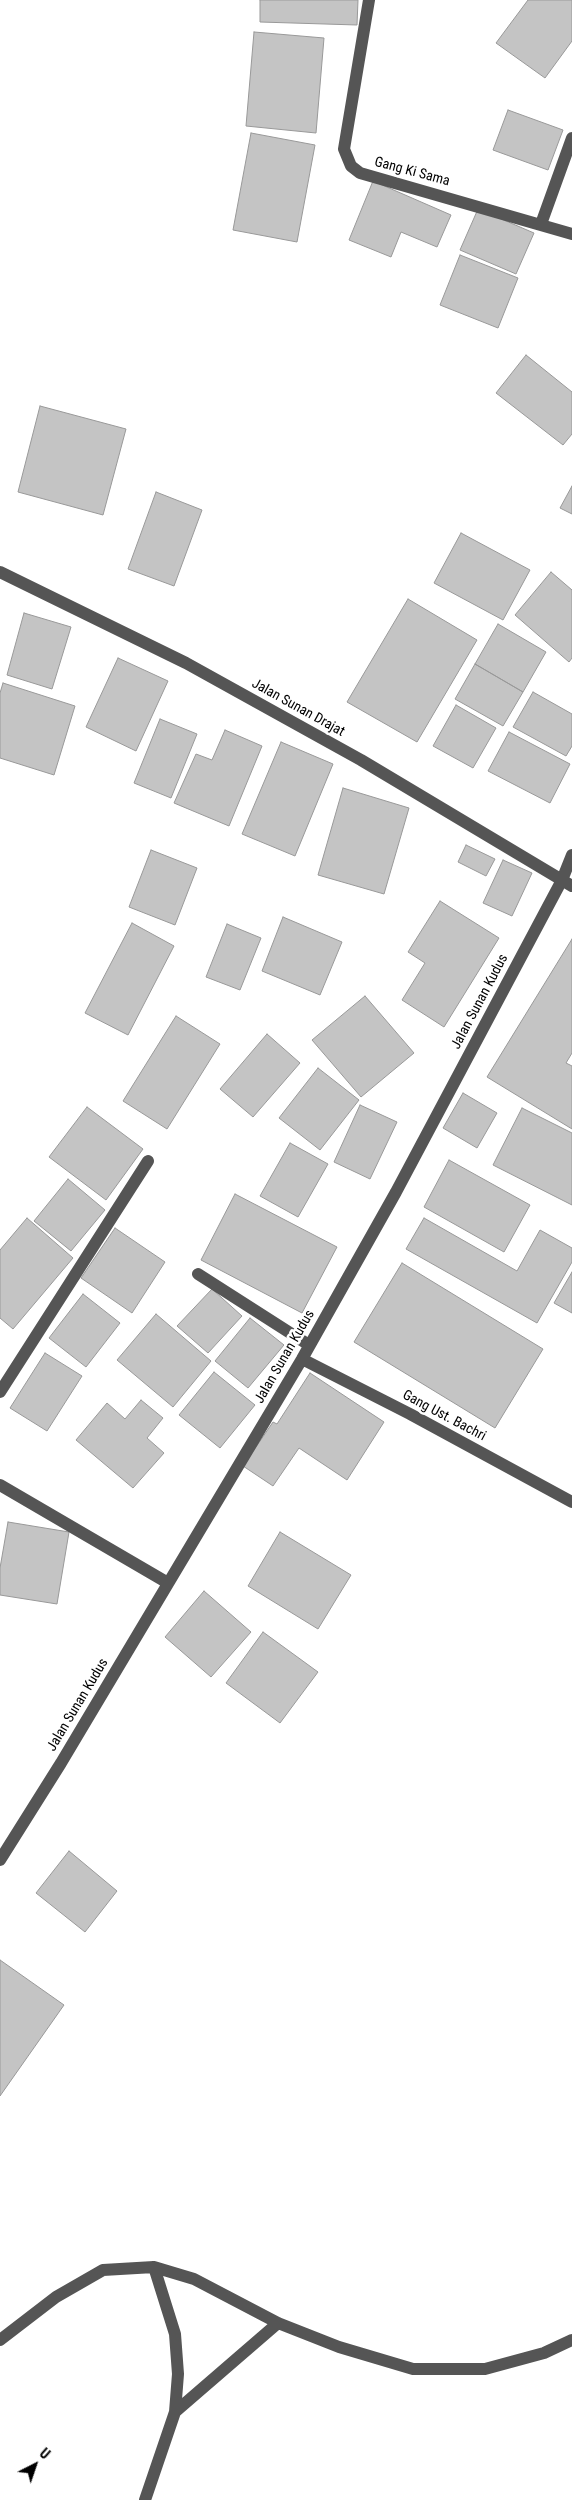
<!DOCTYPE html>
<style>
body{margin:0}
#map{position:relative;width:572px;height:2500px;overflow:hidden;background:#fff;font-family:"Roboto Condensed",sans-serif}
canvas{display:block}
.north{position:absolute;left:10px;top:2440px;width:50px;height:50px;-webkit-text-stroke:4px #fff;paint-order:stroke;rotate:41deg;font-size:14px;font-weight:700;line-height:20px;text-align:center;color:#000}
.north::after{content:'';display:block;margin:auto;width:18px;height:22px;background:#000;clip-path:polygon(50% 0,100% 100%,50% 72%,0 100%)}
</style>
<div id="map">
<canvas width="572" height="2500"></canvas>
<div class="north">U</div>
</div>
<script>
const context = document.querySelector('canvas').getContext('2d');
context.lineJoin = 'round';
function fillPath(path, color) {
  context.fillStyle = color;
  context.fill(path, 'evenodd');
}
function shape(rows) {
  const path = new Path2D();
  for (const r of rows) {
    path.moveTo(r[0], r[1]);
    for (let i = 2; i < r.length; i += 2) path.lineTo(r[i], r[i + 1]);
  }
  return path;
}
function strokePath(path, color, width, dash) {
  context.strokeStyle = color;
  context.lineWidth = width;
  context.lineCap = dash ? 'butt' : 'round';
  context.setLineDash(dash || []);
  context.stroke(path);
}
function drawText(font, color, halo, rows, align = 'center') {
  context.font = font + ' "Roboto Condensed",sans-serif';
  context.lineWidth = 5;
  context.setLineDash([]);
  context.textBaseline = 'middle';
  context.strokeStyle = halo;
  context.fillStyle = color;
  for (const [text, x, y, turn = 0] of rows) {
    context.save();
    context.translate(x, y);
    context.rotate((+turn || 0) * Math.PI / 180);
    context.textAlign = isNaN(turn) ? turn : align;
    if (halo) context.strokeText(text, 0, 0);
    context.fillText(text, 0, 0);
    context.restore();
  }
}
const building = shape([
 [260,0,358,0,357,25,260,22,260,0],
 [528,0,572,0,572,41,545,78,496,43,528,0],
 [254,32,324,38,316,133,246,126,254,32],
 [508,110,563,130,548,170,493,150,508,110],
 [251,133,315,145,297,242,233,230,251,133],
 [373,181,451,215,437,247,401,232,391,257,349,240,373,181],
 [478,209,534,233,516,274,460,250,478,209],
 [460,255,518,278,498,328,440,305,460,255],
 [526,355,572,392,572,434,563,445,496,393,526,355],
 [40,406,126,429,103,515,18,492,40,406],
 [572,486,572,514,560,508,572,486],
 [156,492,202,510,174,586,128,569,156,492],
 [461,533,530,570,503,620,434,583,461,533],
 [551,572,572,590,572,658,569,662,515,615,551,572],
 [408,599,477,640,417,742,347,702,408,599],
 [24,613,71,627,52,689,7,675,24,613],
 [498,624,546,652,523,692,475,664,498,624],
 [118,658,168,681,136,751,86,727,118,658],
 [475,664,523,692,503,726,455,699,475,664],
 [3,683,75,706,54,775,0,758,0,693,3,683],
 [533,692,572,714,572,746,566,756,513,727,533,692],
 [456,705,496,728,473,768,433,746,456,705],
 [160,719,197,734,171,798,134,783,160,719],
 [225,730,262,746,229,826,174,803,196,754,212,760,225,730],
 [509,732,570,764,550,803,488,771,509,732],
 [281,742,333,764,295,856,242,834,281,742],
 [343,788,409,808,384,894,318,875,343,788],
 [466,845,495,859,486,876,458,862,466,845],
 [151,850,197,868,175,925,129,907,151,850],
 [503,860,532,873,512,916,483,903,503,860],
 [440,901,499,938,444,1027,402,1000,425,963,408,952,440,901],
 [283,917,342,942,320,995,262,971,283,917],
 [132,923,174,946,128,1035,85,1013,132,923],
 [227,924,261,938,240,990,206,977,227,924],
 [572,939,572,1053,566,1063,572,1066,572,1129,487,1077,572,939],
 [365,996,414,1053,361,1097,312,1040,365,996],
 [176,1016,220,1044,167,1129,123,1101,176,1016],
 [267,1034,300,1063,253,1117,220,1089,267,1034],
 [318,1068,359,1100,320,1150,279,1118,318,1068],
 [463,1093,497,1113,477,1148,443,1128,463,1093],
 [360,1105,397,1122,370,1179,334,1162,360,1105],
 [87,1107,143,1149,106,1200,49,1157,87,1107],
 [522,1108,572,1133,572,1205,493,1165,522,1108],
 [290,1143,328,1164,298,1217,260,1196,290,1143],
 [449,1160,530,1205,504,1252,424,1207,449,1160],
 [68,1179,105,1210,71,1251,34,1221,68,1179],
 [235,1194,337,1247,302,1313,201,1260,235,1194],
 [27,1218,73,1258,13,1329,0,1318,0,1250,27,1218],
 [424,1218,517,1271,540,1230,572,1248,572,1262,537,1323,406,1249,424,1218],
 [115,1228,165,1262,132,1313,81,1278,115,1228],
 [402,1263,543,1349,495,1428,354,1342,402,1263],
 [572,1272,572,1313,554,1303,572,1272],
 [212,1289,242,1316,208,1353,177,1326,212,1289],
 [83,1294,120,1323,86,1367,49,1338,83,1294],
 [156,1314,211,1361,173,1407,117,1360,156,1314],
 [250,1318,284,1345,248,1388,215,1361,250,1318],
 [45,1353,82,1376,47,1431,10,1408,45,1353],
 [214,1372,255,1405,220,1448,179,1415,214,1372],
 [310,1373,384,1422,347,1480,299,1448,273,1486,243,1466,273,1422,277,1424,310,1373],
 [141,1400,163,1418,147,1438,164,1453,133,1488,76,1440,107,1403,125,1419,141,1400],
 [8,1522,69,1532,57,1604,0,1595,0,1568,8,1522],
 [280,1532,351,1575,318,1629,248,1586,280,1532],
 [204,1591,251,1632,211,1677,165,1637,204,1591],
 [263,1632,318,1672,280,1723,226,1683,263,1632],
 [69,1851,117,1891,85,1932,36,1893,69,1851],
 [0,1960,64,2005,0,2096,0,1960]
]);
fillPath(building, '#c4c4c4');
strokePath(building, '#999', 1);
strokePath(shape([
 [369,0,344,149,351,166,360,173,572,234],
 [541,224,572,138],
 [0,572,186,663,361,760,572,886],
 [198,1274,309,1345],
 [302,1359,410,1414,572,1502],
 [0,1392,148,1161],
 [0,1485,168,1583],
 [0,1860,61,1763,302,1359,396,1192,562,880,572,855],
 [0,2340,56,2297,103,2270,154,2267,194,2279,278,2323,339,2347,413,2369,485,2369,544,2353,572,2340],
 [175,2412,278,2323],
 [145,2500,175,2412,178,2374,175,2334,154,2267]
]), '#555', 12);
drawText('14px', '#000', '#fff', [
 ["Gang Ki Sama",412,172,15],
 ["Jalan Sunan Drajat",298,708,29],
 ["Jalan Sunan Kudus",480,1002,-62],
 ["Jalan Sunan Kudus",285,1357,-60],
 ["Gang Ust. Bachri",444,1416,28],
 ["Jalan Sunan Kudus",78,1705,-59]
]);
</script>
